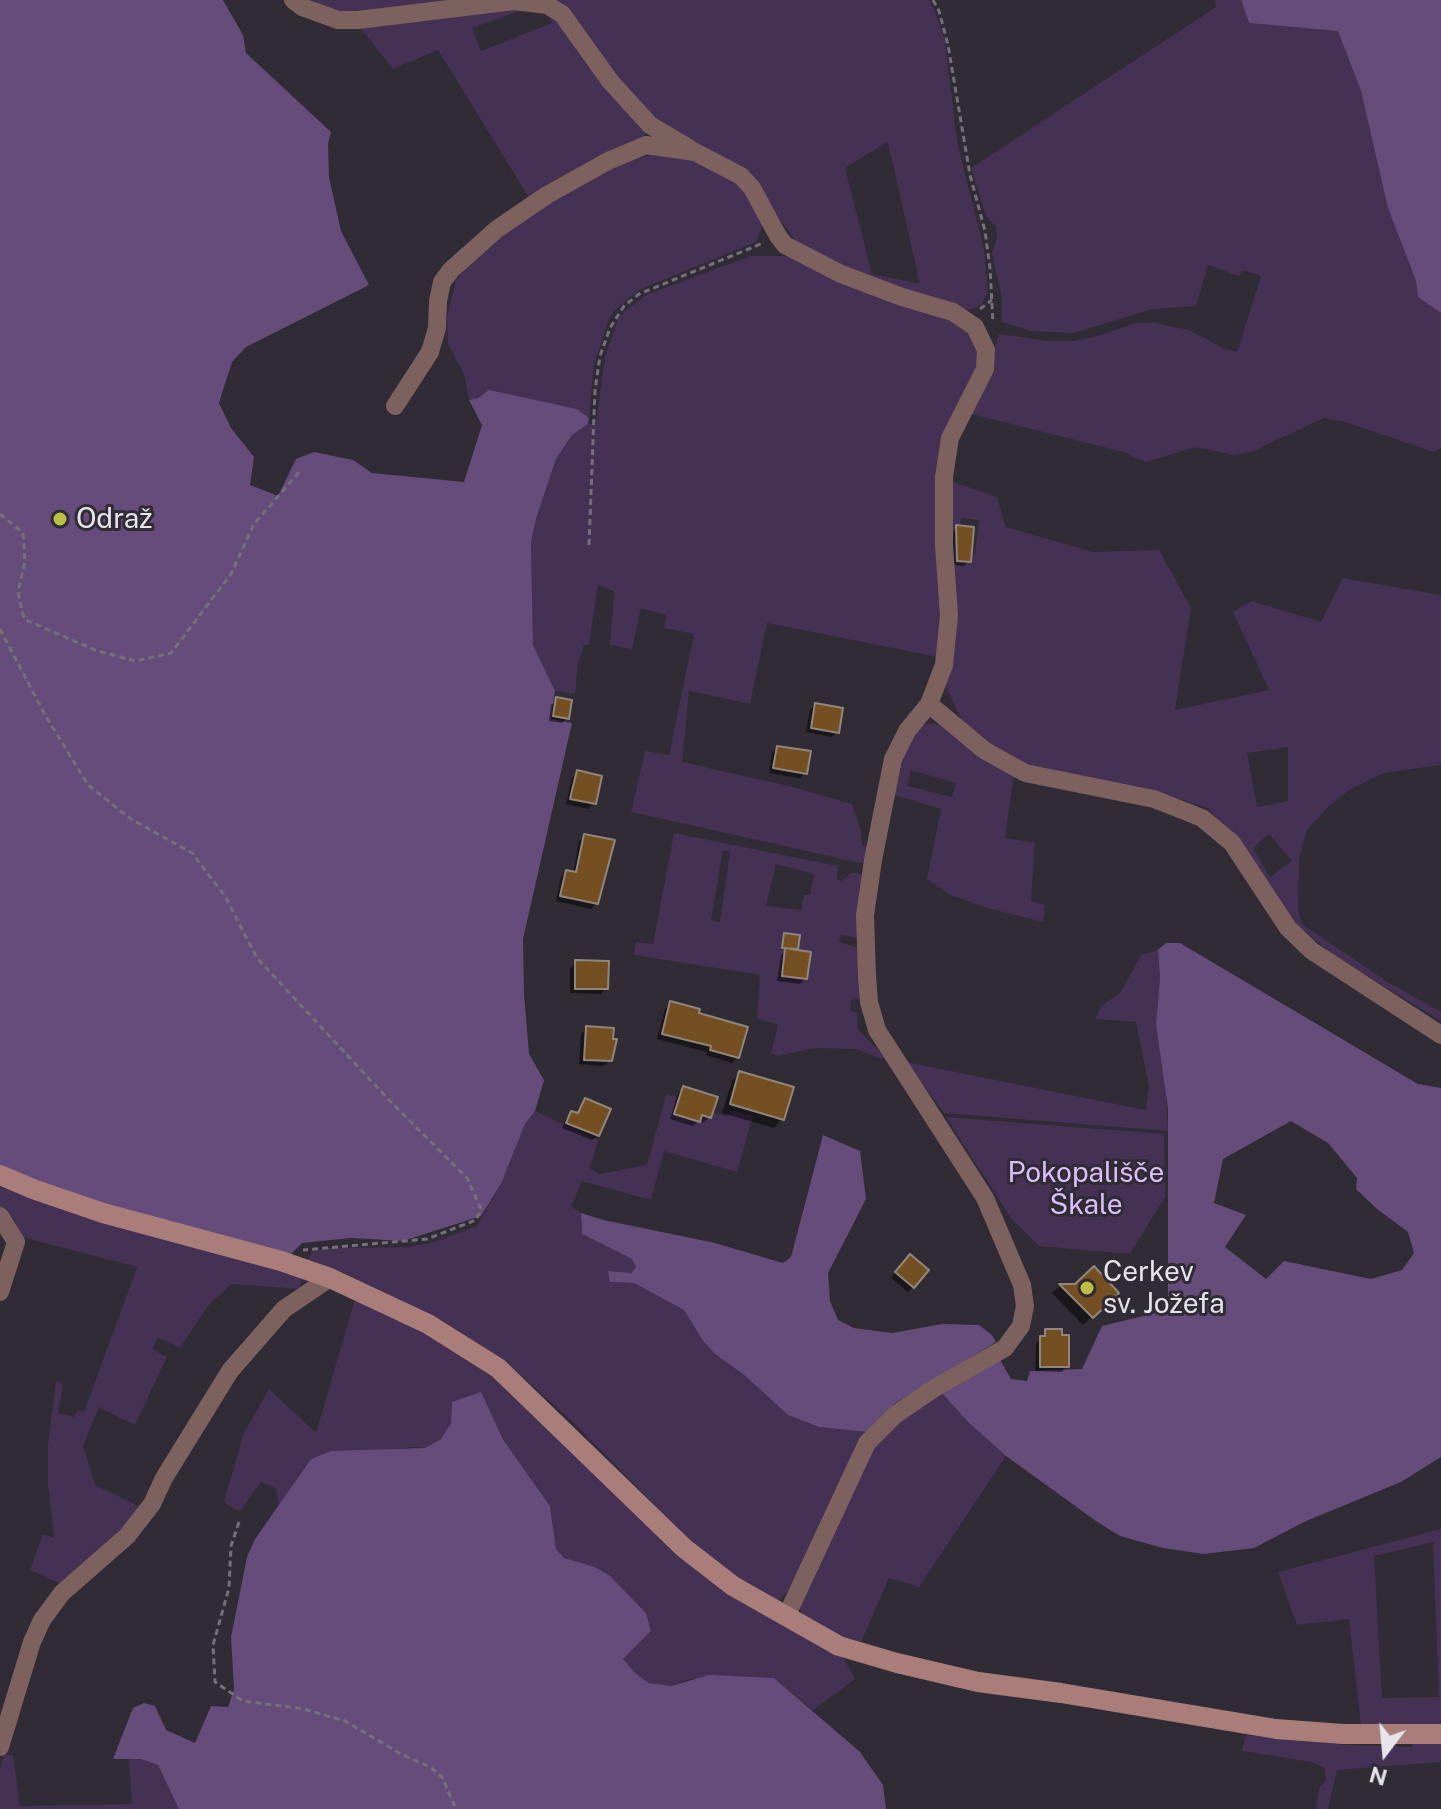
<!DOCTYPE html>
<meta charset="utf-8">
<style>
body{margin:0}
#map{position:relative;width:1441px;height:1809px;overflow:hidden;background:#302b35;font-family:"Public Sans",sans-serif}
canvas{display:block}
.north{position:absolute;left:1345px;top:1713px;width:80px;height:80px;-webkit-text-stroke:6px #302b35;paint-order:stroke;rotate:196deg;font-size:22px;font-weight:700;line-height:32px;text-align:center;color:#e7e4eb}
.north::after{content:'';display:block;margin:auto;width:28px;height:36px;background:#e7e4eb;clip-path:polygon(50% 0,100% 100%,50% 72%,0 100%)}
</style>
<div id="map">
<canvas width="1441" height="1809"></canvas>
<div class="north">N</div>
</div>
<script>
const context = document.querySelector('canvas').getContext('2d');
context.lineJoin = 'round';
function fillPath(path, color) {
  context.fillStyle = color;
  context.fill(path, 'evenodd');
}
function shape(rows) {
  const path = new Path2D();
  for (const r of rows) {
    path.moveTo(r[0], r[1]);
    for (let i = 2; i < r.length; i += 2) path.lineTo(r[i], r[i + 1]);
  }
  return path;
}
function strokePath(path, color, width, dash) {
  context.strokeStyle = color;
  context.lineWidth = width;
  context.lineCap = dash ? 'butt' : 'round';
  context.setLineDash(dash || []);
  context.stroke(path);
}
function drawText(font, color, halo, rows, align = 'center') {
  context.font = font + ' "Public Sans",sans-serif';
  context.lineWidth = 6;
  context.setLineDash([]);
  context.textBaseline = 'middle';
  context.strokeStyle = halo;
  context.fillStyle = color;
  for (const [text, x, y, turn = 0] of rows) {
    context.save();
    context.translate(x, y);
    context.rotate((+turn || 0) * Math.PI / 180);
    context.textAlign = isNaN(turn) ? turn : align;
    if (halo) context.strokeText(text, 0, 0);
    context.fillText(text, 0, 0);
    context.restore();
  }
}
fillPath(shape([
 [303,0,494,0,340,15],
 [547,0,929,0,935,11,945,41,957,141,984,249,988,291,982,305,969,310,896,289,842,270,795,240,768,204,640,108],
 [887,142,888,143,920,284,872,274,845,168],
 [1215,0,1241,0,1249,23,1338,30,1361,91,1388,208,1416,281,1418,297,1441,313,1441,448,1434,452,1345,422,1324,418,1251,452,1234,455,1195,447,1146,462,1123,452,967,413,985,384,999,334,1048,341,1073,341,1097,336,1137,323,1155,323,1189,330,1223,348,1237,352,1261,276,1243,270,1239,276,1208,265,1196,306,1152,309,1074,333,1031,331,1002,322,1002,299,992,253,997,238,996,227,986,216,971,168,1216,7],
 [516,4,526,4,555,16,608,86,647,130,641,143,576,172,531,201,438,50,393,69,358,25],
 [528,8,539,10,550,18,552,23,481,51,472,28],
 [659,153,687,156,741,182,764,222,756,242,641,289,615,310,608,321,594,365,589,418,577,409,478,398,469,400,464,374,448,344,447,317,456,279,481,253,526,218,583,179,622,163],
 [751,256,783,256,797,259,943,315,966,328,976,341,979,367,950,421,942,642,938,657,767,623,750,704,689,691,682,762,789,786,852,804,861,831,862,845,870,847,866,861,860,863,631,812,645,751,669,755,694,634,664,628,666,615,641,608,632,649,610,645,614,591,598,585,589,645,584,645,578,664,575,694,555,691,533,645,531,543,536,519,556,459,572,435,588,424,596,424,605,357,618,319,625,311,648,294],
 [951,481,997,497,1006,527,1093,552,1159,550,1191,608,1175,710,1269,690,1233,612,1252,601,1321,622,1343,578,1441,595,1441,765,1384,773,1349,790,1328,807,1307,830,1299,858,1298,910,1302,924,1386,981,1441,1012,1441,1021,1336,957,1296,924,1208,808,1138,786,1064,777,1028,766,986,742,961,719,946,687],
 [961,518,979,520,975,554,957,552],
 [1288,747,1288,801,1257,807,1247,753],
 [1269,834,1292,861,1270,877,1253,848],
 [926,724,942,724,1014,773,1005,838,1035,843,1031,901,1045,905,1043,922,987,908,951,895,927,879,941,809,891,794,906,749,915,732],
 [911,770,956,783,952,797,907,786],
 [674,833,838,866,837,879,842,881,851,873,857,873,865,877,858,938,841,935,839,942,859,948,861,991,859,999,851,1000,850,1010,857,1013,858,1030,884,1056,882,1059,856,1049,816,1048,778,1056,771,1053,778,1024,757,1019,760,975,634,955,636,942,653,944],
 [723,850,730,852,720,922,711,920],
 [776,864,814,874,810,895,804,895,801,910,766,906],
 [1158,950,1160,978,1156,1024,1164,1068,1168,1131,944,1113,906,1062,1146,1110,1149,1086,1136,1022,1095,1019,1101,1006,1120,993,1141,955],
 [666,1095,676,1096,674,1113,704,1119,705,1110,728,1117,730,1110,753,1116,737,1172,664,1151,651,1200,582,1181,571,1206,581,1213,582,1234,632,1259,636,1267,631,1273,610,1282,634,1283,684,1310,703,1341,715,1354,743,1374,788,1415,819,1427,867,1432,795,1580,787,1593,777,1601,763,1598,696,1547,573,1422,523,1377,470,1338,446,1323,342,1272,308,1260,312,1251,328,1248,408,1247,431,1243,477,1226,501,1184,525,1124,535,1111,598,1140,590,1168,599,1174,647,1165],
 [946,1117,1164,1134,1165,1197,1130,1254,1039,1246,1011,1218],
 [0,1185,301,1278,300,1289,231,1284,208,1306,180,1348,158,1338,152,1349,167,1357,135,1425,99,1407,83,1446,95,1485,143,1508,64,1585,30,1570,43,1534,54,1538,48,1484,48,1445,56,1381,63,1384,58,1413,74,1417,77,1411,84,1412,137,1267,22,1237,14,1220,0,1210],
 [355,1299,411,1325,506,1384,682,1556,742,1603,825,1647,841,1653,855,1679,813,1710,774,1678,689,1679,671,1686,649,1683,636,1674,623,1659,651,1631,646,1613,609,1575,595,1567,564,1558,556,1549,550,1506,504,1441,481,1392,451,1423,441,1439,425,1448,413,1447,311,1459,279,1506,276,1488,261,1482,240,1511,230,1507,224,1501,244,1433,269,1389,316,1433],
 [940,1391,968,1422,1006,1456,919,1587,889,1578,861,1642,829,1632,803,1617,800,1608,837,1519,883,1431],
 [1441,1529,1441,1726,1361,1725,1349,1619,1297,1625,1278,1572],
 [1433,1542,1439,1697,1382,1698,1374,1556],
 [1246,1735,1345,1745,1412,1747,1413,1743,1441,1743,1441,1762,1337,1770,1328,1809,1315,1809,1320,1786,1326,1781,1325,1768,1312,1762,1242,1751],
 [4,1755,13,1755,20,1806,132,1804,129,1758,141,1759,158,1765,179,1809,0,1809,0,1769]
]), '#443154');
fillPath(shape([
 [0,0,223,0,243,35,246,53,331,132,328,144,329,177,341,231,369,285,246,347,232,362,219,403,231,428,254,457,250,485,278,496,296,459,314,452,353,460,372,473,464,482,482,425,469,400,478,398,489,390,577,409,589,418,588,424,572,435,556,459,536,519,531,543,533,645,555,691,551,719,572,723,523,939,524,994,529,1054,544,1080,535,1111,525,1124,501,1184,481,1216,403,1241,351,1238,302,1243,291,1254,146,1218,0,1167],
 [1241,0,1441,0,1441,313,1418,297,1416,281,1388,208,1361,91,1338,31,1249,23],
 [1166,943,1180,943,1418,1084,1441,1088,1441,1457,1401,1482,1306,1521,1254,1548,1204,1554,1163,1548,1120,1536,1096,1521,1006,1456,968,1422,940,1391,999,1358,1011,1379,1027,1381,1030,1371,1082,1369,1102,1326,1168,1310,1168,1109,1156,1024,1160,978,1158,950],
 [1291,1121,1328,1143,1357,1178,1356,1189,1377,1209,1408,1232,1414,1253,1402,1270,1371,1279,1284,1261,1266,1279,1225,1247,1246,1215,1214,1203,1223,1159],
 [823,1135,860,1151,866,1199,828,1273,830,1301,838,1320,854,1328,892,1333,942,1324,979,1325,992,1335,996,1342,894,1404,867,1432,819,1427,788,1415,743,1374,715,1354,703,1341,684,1310,634,1283,610,1282,608,1271,631,1273,636,1267,632,1259,582,1234,581,1213,603,1220,711,1242,783,1263,791,1257],
 [481,1392,504,1441,550,1506,556,1549,564,1558,595,1567,609,1575,646,1613,651,1631,623,1659,636,1674,649,1683,671,1686,709,1675,774,1678,860,1752,883,1785,886,1809,179,1809,158,1765,141,1759,113,1759,133,1708,144,1703,155,1706,166,1730,195,1743,211,1706,228,1707,234,1689,231,1637,247,1557,255,1539,311,1459,331,1451,425,1448,441,1439,451,1423,452,1402]
]), '#654c7a');
fillPath(shape([
 [957,527,969,561,964,566,953,565,952,533],
 [557,700,567,718,562,723,549,721,551,705],
 [815,705,837,732,832,737,806,732,810,710],
 [777,748,805,773,800,778,769,773,772,753],
 [577,773,594,803,588,809,566,804,572,778],
 [585,836,596,903,591,909,556,901,561,877,567,872,573,874,579,841],
 [785,935,796,948,793,951,805,978,800,984,777,981,781,955,787,950,781,949],
 [576,962,606,988,601,994,570,993,570,968],
 [670,1004,697,1014,737,1057,732,1063,706,1055,707,1052,657,1039,665,1009],
 [587,1028,611,1041,610,1060,604,1066,579,1064,581,1034],
 [740,1073,782,1119,774,1128,722,1113,732,1081],
 [683,1088,710,1117,704,1122,699,1120,693,1126,670,1119,678,1094],
 [585,1100,598,1135,592,1140,562,1128,566,1118,572,1113,576,1115],
 [905,1261,913,1287,908,1292,891,1278],
 [1060,1286,1076,1286,1116,1293,1083,1325,1052,1293],
 [1046,1331,1067,1366,1062,1372,1035,1371,1036,1343]
]), '#0007');
const building = shape([
 [956,525,974,527,971,562,957,561,956,525],
 [556,697,572,700,569,719,553,716,556,697],
 [815,703,843,708,839,733,811,728,815,703],
 [777,746,811,751,807,774,773,768,777,746],
 [577,770,602,776,596,804,570,799,577,770],
 [584,834,615,840,598,904,560,896,566,870,576,872,584,834],
 [784,933,800,935,798,949,782,948,784,933],
 [785,948,811,952,807,979,782,976,785,948],
 [575,960,609,961,608,989,575,989,575,960],
 [670,1001,700,1009,699,1013,748,1027,739,1058,710,1050,711,1046,662,1034,670,1001],
 [586,1026,614,1028,613,1039,617,1039,612,1061,584,1060,586,1026],
 [739,1071,794,1087,784,1120,730,1104,739,1071],
 [683,1086,718,1097,711,1118,702,1115,700,1122,674,1114,683,1086],
 [585,1098,611,1109,599,1136,566,1123,571,1111,578,1113,585,1098],
 [910,1254,929,1270,914,1288,895,1272,910,1254],
 [1094,1266,1119,1293,1093,1318,1059,1284,1075,1284,1094,1266],
 [1045,1329,1062,1329,1062,1335,1069,1335,1069,1367,1040,1367,1040,1336,1045,1336,1045,1329]
]);
fillPath(building, '#744f21');
strokePath(building, '#90867c', 2);
strokePath(shape([
 [933,0,939,11,948,45,970,175,985,231,990,268,993,323],
 [980,309,992,300],
 [0,514,23,533,25,561,18,592,24,619,97,651,136,661,171,653,231,574,254,524,301,470],
 [589,545,595,390,600,356,610,328,624,306,639,294,763,243],
 [0,629,44,713,88,785,131,819,192,853,225,896,257,958,388,1099,467,1178,481,1209,476,1220,427,1239,303,1250],
 [239,1522,231,1546,229,1588,213,1645,215,1682,243,1701,304,1709,345,1721,403,1755,430,1767,442,1777,456,1809]
]), '#746f78', 3, [6, 4]);
strokePath(shape([
 [293,0,302,7,338,20,358,20,514,1,547,5,562,14,610,81,650,125,689,148],
 [395,406,430,352,437,328,438,301,442,282,451,270,497,229,547,195,608,161,646,145,695,152,741,176,752,188,778,236,785,245,841,274,902,297,953,312,975,327,986,350,985,369,950,438,944,477,944,545,949,615,944,665,929,704,907,731,893,759,873,860,865,915,867,976,869,1002,877,1030,985,1198,1022,1285,1025,1306,1021,1326,1005,1348,933,1389,895,1415,867,1443,786,1617],
 [929,704,984,750,1025,773,1154,799,1202,818,1232,843,1288,928,1312,951,1441,1035],
 [0,1216,16,1242,0,1292],
 [0,1747,32,1642,42,1620,62,1593,127,1536,152,1504,164,1478,230,1371,284,1309,330,1278]
]), '#7c615f', 18);
strokePath(shape([
 [0,1175,33,1189,103,1213,281,1261,330,1278,428,1324,498,1368,684,1548,733,1586,839,1646,897,1663,978,1682,1061,1693,1276,1729,1343,1734,1441,1734]
]), '#a87d7a', 20);
for (const [x, y, r, color] of [
 [60,519,8,"#bbc045"],
 [1087,1288,8,"#bbc045"]
]) {
  const dot = new Path2D();
  dot.arc(x, y, r, 0, 2 * Math.PI);
  context.fillStyle = color;
  context.fill(dot);
  strokePath(dot, '#302b35', 3);
}
drawText('28px', '#e7e4eb', '#302b35', [
 ["Odraž",76,519],
 ["Cerkev",1103,1272],
 ["sv. Jožefa",1103,1304]
], 'left');
drawText('28px', '#dcbef9', '#302b35', [
 ["Pokopališče",1086,1173],
 ["Škale",1086,1205]
]);
</script>
